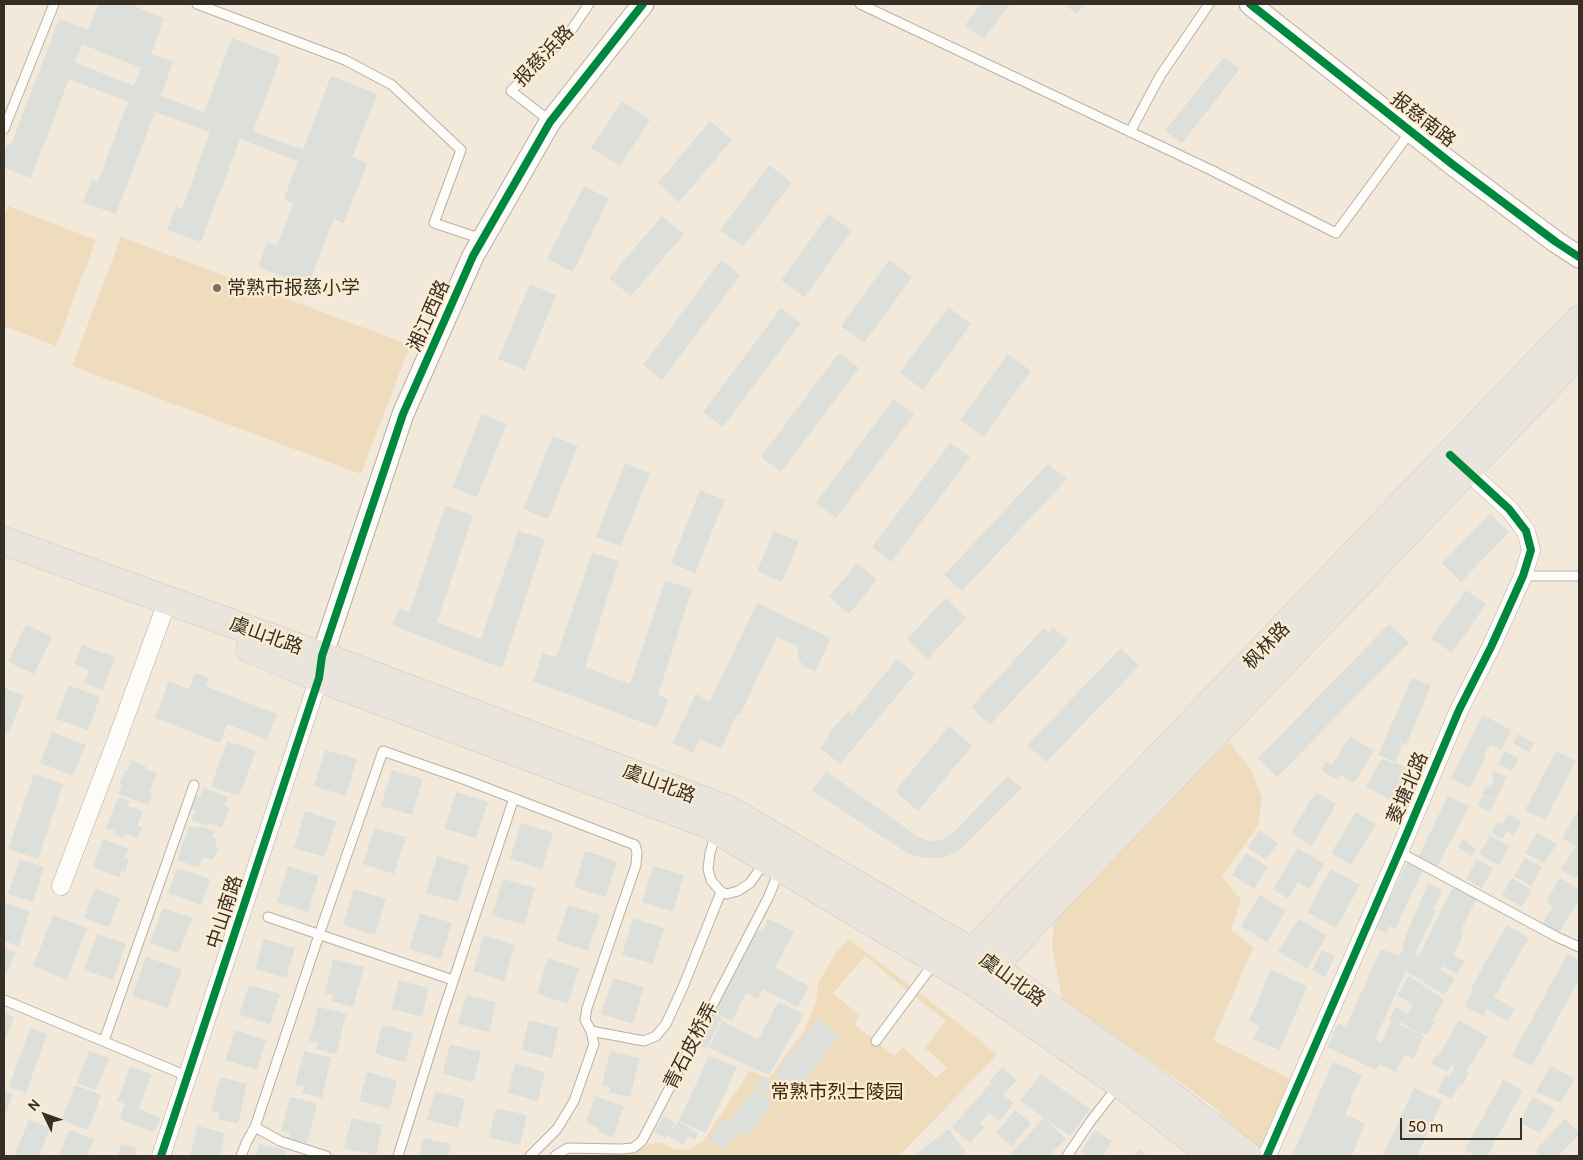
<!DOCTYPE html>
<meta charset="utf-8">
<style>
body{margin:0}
#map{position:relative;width:1583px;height:1160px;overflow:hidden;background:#f2e9da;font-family:Cabin,sans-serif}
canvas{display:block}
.frame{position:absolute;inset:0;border:5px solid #352f25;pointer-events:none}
.north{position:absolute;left:20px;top:1090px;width:50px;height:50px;-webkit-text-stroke:4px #fcecd0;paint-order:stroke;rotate:312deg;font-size:14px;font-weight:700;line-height:20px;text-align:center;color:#352f25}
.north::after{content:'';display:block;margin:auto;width:18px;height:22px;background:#352f25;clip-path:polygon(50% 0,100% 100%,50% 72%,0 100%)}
.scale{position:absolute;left:1400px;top:1118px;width:122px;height:22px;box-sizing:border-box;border:2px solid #352f25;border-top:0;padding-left:6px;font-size:15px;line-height:18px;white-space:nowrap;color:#352f25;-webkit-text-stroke:4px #fcecd0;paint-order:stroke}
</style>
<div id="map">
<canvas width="1583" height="1160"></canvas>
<div class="frame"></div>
<div class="north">N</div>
<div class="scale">50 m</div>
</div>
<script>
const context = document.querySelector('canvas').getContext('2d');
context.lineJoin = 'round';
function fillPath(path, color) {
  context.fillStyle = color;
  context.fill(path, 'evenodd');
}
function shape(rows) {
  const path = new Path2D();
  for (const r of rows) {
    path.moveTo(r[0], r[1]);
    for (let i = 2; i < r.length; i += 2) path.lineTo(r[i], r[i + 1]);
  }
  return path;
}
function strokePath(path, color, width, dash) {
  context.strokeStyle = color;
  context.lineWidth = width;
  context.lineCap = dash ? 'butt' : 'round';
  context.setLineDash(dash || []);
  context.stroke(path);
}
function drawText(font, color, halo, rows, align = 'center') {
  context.font = font + ' Cabin,"Noto Sans SC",sans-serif';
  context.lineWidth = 4.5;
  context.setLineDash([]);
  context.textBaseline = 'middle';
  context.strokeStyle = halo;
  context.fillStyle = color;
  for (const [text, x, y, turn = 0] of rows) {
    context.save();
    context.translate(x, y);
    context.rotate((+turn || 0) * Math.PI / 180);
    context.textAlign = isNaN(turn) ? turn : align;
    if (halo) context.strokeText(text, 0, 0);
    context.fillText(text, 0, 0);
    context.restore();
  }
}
fillPath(shape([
 [8,206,96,240,56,346,4,326,4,218],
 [121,237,410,345,361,474,72,366],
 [1229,742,1251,769,1262,798,1258,826,1222,876,1241,900,1231,930,1253,948,1213,1040,1290,1079,1261,1152,1216,1109,1159,1066,1106,1032,1062,1000,1052,945,1054,923,1094,876,1187,780],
 [849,939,970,1032,997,1055,899,1156,585,1156,629,1152,641,1149,649,1145,661,1142,675,1149,689,1150,703,1141,750,1071,769,1078,804,1031,816,1001,818,984,834,955],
 [865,956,946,1021,925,1048,947,1067,936,1078,903,1047,894,1056,854,1024,860,1016,833,993]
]), '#efdcbd');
fillPath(shape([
 [99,4,129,4,164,18,151,54,173,62,161,96,204,112,232,38,281,57,253,131,303,150,331,76,377,94,352,157,367,163,344,223,334,219,308,286,258,267,267,243,277,246,293,203,284,199,298,161,240,139,201,242,167,230,176,207,182,209,210,132,155,112,116,214,83,202,92,179,98,181,128,102,69,79,31,178,4,168,4,154,7,144,11,145,59,19,88,30],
 [82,44,141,68,134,86,75,62],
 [981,4,1011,4,983,39,965,25],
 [1064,4,1085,4,1077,14],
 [1224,57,1240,69,1182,143,1165,131],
 [622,101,650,120,620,166,591,148],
 [710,121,732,140,679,202,658,183],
 [769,165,792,182,743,247,720,230],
 [584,186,609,199,573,272,547,259],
 [829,214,852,231,804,297,781,280],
 [662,216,684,234,631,296,609,278],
 [721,260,740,275,662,380,643,365],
 [889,260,912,277,864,343,841,326],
 [530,284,556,295,525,370,498,359],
 [948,307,971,324,923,390,900,373],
 [781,308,801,323,723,427,703,412],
 [839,353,859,368,781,472,761,457],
 [1008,354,1031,371,983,437,960,420],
 [894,399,914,414,836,518,816,503],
 [482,414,507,424,477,497,453,487],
 [553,436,578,446,548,519,523,509],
 [950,443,970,457,891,562,872,547],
 [625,463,650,473,621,546,596,537],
 [1048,464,1067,479,962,591,944,575],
 [700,490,725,500,695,573,671,563],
 [445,506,473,515,437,622,481,639,518,531,545,539,502,668,392,625,399,608,409,613],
 [1490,514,1509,532,1461,582,1442,563],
 [774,531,799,541,782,582,757,571],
 [592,553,619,561,585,667,630,684,665,581,692,589,658,695,668,699,657,728,533,681,543,653,556,657],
 [857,563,877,580,849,614,829,597],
 [1466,590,1486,604,1452,653,1431,638],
 [946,598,966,618,928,659,907,639],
 [757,603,831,638,815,672,805,667,799,660,797,646,777,637,740,715,737,714,721,749,700,739,693,753,672,743,696,694,710,701],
 [26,624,52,637,34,674,8,662],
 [1389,624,1409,643,1277,777,1258,758],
 [1053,627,1068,641,990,725,971,707,1044,628,1048,632],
 [82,645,115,657,103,690,84,683,89,670,75,664],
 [1121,648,1139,666,1046,762,1027,745],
 [897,659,915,674,840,764,820,748,829,738,827,736,848,711,852,714],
 [195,673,209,678,205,686,277,714,267,740,227,724,220,743,155,718,169,681,189,689],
 [1412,678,1431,685,1406,745,1394,741,1402,745,1395,762,1378,755],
 [68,685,100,697,88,730,56,719],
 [4,688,24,696,9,733,4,731],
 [1483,715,1511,730,1501,750,1490,744,1483,758,1485,758,1470,788,1451,778],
 [949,726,972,746,918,811,895,791],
 [52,732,86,745,73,776,40,763],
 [1518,734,1534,743,1529,752,1513,743],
 [1350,736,1374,751,1354,783,1341,775,1338,780,1321,770,1326,761,1332,765],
 [227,741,256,751,239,796,211,786],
 [325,750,357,759,346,796,314,786],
 [1505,751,1519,758,1512,771,1498,764],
 [1556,751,1576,761,1545,820,1525,810],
 [1382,759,1394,764,1395,762,1412,771,1400,788,1402,790,1394,803,1366,786],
 [131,760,146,766,145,769,157,773,150,792,153,793,148,805,118,794,122,784,120,783,125,770,127,771],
 [392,770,423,779,412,815,381,806],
 [1493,770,1507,777,1495,801,1482,794,1486,786,1490,787,1495,778,1491,776],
 [826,771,910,831,920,838,929,841,940,840,950,836,1008,776,1022,788,962,848,950,855,939,858,927,858,915,856,907,853,812,790],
 [34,774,63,784,38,859,8,849],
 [204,788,228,797,224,806,229,808,222,828,207,822,206,826,192,820,196,810,191,808,196,795,200,796],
 [456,792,488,802,476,838,445,829],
 [1316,792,1336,804,1312,846,1291,833],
 [1448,796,1469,806,1437,867,1418,857],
 [1483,796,1496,802,1490,812,1477,806],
 [118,797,130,801,128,806,143,811,137,826,142,827,138,838,125,833,124,838,113,834,115,831,106,828],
 [1579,809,1579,873,1575,879,1561,869,1576,847,1562,838],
 [305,811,336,821,325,857,294,848],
 [1356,812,1376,824,1351,865,1331,853],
 [1509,814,1521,822,1513,835,1507,831,1502,839,1491,832,1498,822,1502,825],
 [521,823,553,833,542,869,510,859],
 [189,826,197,828,199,826,214,831,212,838,217,839,215,847,218,848,213,860,203,857,199,867,177,860],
 [374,828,406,837,394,874,363,864],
 [1259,830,1278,843,1266,860,1248,848],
 [1537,833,1557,844,1544,863,1525,853],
 [1490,836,1510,846,1499,865,1479,854],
 [103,839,128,848,125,857,129,859,125,872,122,871,119,877,93,868],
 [1463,839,1476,849,1472,856,1458,847],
 [1298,848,1324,864,1309,889,1298,882,1288,899,1273,889],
 [585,851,617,861,606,897,574,887],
 [1246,853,1268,867,1254,889,1232,875],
 [437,856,469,866,458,902,426,893],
 [1525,858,1542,867,1531,886,1514,876],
 [20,859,44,867,33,902,8,894],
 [1477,859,1493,868,1482,888,1466,879],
 [1407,863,1423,870,1395,929,1389,926,1387,933,1375,928],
 [288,866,319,876,308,912,277,902],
 [653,866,684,875,673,912,642,902],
 [177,868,210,879,201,905,168,893],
 [1331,869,1360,885,1336,928,1307,912],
 [1512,878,1532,890,1522,907,1502,895],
 [1560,878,1579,889,1579,899,1559,933,1542,924,1553,906,1546,902],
 [503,879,535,888,524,925,492,915],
 [1428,884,1442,890,1433,909,1436,911,1415,954,1419,956,1453,887,1477,898,1460,932,1463,935,1453,956,1465,961,1457,974,1443,966,1440,969,1455,979,1444,995,1406,971,1375,1040,1381,1043,1391,1021,1420,1034,1401,1022,1399,1025,1389,1019,1396,1007,1407,1013,1413,1005,1397,995,1409,976,1445,1000,1432,1020,1435,1022,1427,1034,1421,1033,1420,1034,1424,1036,1413,1059,1404,1055,1396,1072,1379,1064,1376,1070,1327,1047,1338,1024,1346,1027,1381,949,1399,956,1404,947,1402,946,1407,935,1406,935],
 [95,888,120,898,109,927,84,918],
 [354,889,386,899,375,935,343,925],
 [1260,895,1286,911,1267,942,1241,926],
 [5,903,30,911,19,946,4,941,4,908],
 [568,905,600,915,588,951,557,941],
 [163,908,192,918,179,953,150,943],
 [420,913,452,923,441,959,409,949],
 [53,915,87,928,67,980,33,966],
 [633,918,664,928,653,964,622,955],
 [768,919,794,931,775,968,809,986,798,1007,763,989,757,999,746,993,732,1021,714,1013,756,930,762,932],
 [1299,919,1327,936,1307,969,1278,951],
 [1507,925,1529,938,1494,997,1515,1009,1507,1021,1487,1009,1483,1016,1464,1006,1473,990,1471,988],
 [97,934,126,944,113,980,84,970],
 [484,935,515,945,504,981,473,971],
 [264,939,295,948,286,978,255,969],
 [4,948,15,952,8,972,4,971],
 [1322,950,1335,956,1325,977,1312,970],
 [1567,954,1579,960,1579,979,1532,1066,1512,1056],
 [146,957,182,969,168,1008,132,996],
 [548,958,579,968,568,1004,537,994],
 [333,959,364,967,353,1007,332,1001,333,995,325,993],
 [1271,970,1307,986,1280,1050,1253,1039,1259,1026,1249,1021],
 [613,978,644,987,633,1024,601,1014],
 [399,980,429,988,422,1017,391,1009],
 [249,985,280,994,270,1024,239,1015],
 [466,995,496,1002,489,1032,458,1024],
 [778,1002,804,1014,769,1075,709,1048,722,1021,758,1040],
 [318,1007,346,1014,336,1054,316,1049,318,1043,309,1041],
 [6,1013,14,1017,4,1043,4,1019],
 [714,1013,722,1018,706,1049,697,1045],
 [818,1019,840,1035,795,1092,774,1075],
 [529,1020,559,1028,552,1058,521,1050],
 [1459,1020,1488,1037,1466,1072,1469,1073,1462,1085,1460,1084,1452,1099,1437,1092,1445,1075,1449,1077,1455,1066,1452,1064,1447,1072,1431,1063,1435,1056,1438,1056],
 [382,1025,413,1033,405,1062,375,1054],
 [30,1028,47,1034,26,1093,9,1087],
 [235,1030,266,1040,257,1070,226,1060],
 [450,1044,481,1052,473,1082,443,1074],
 [89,1051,109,1058,96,1090,77,1083],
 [304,1051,331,1058,322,1098,302,1093,304,1087,295,1085],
 [610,1051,640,1058,630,1097,609,1092,610,1087,602,1085],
 [709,1056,737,1067,706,1133,679,1121,698,1134,694,1140,689,1136,682,1145,668,1135,665,1138,654,1131,664,1116,675,1123,668,1135,679,1121],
 [1333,1062,1362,1075,1350,1099,1352,1100,1345,1115,1365,1123,1352,1156,1292,1156],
 [515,1064,545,1072,538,1101,507,1093],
 [1550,1066,1575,1078,1561,1103,1536,1092],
 [130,1067,152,1074,139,1109,160,1118,154,1132,119,1119,125,1104,117,1101],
 [1002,1067,1017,1080,1003,1095,1014,1103,999,1121,989,1113,980,1123,984,1127,970,1143,952,1127,990,1084,999,1091,989,1082],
 [367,1072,397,1080,390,1109,359,1101],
 [1041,1074,1090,1109,1070,1136,1020,1101],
 [220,1077,247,1084,238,1124,218,1119,220,1113,211,1111],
 [762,1077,774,1086,767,1094,756,1085],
 [1503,1080,1523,1090,1487,1156,1477,1156,1465,1150],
 [75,1085,101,1095,88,1130,62,1120],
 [756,1088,774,1103,746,1137,739,1131,724,1150,709,1138,724,1119,727,1122],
 [1414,1088,1442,1101,1417,1156,1383,1156],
 [4,1091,13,1094,4,1118],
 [435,1091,465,1099,458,1128,427,1120],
 [595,1096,624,1106,613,1137,598,1132,599,1128,586,1123],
 [290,1097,317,1103,307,1143,288,1139,290,1133,281,1131],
 [1533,1097,1555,1109,1540,1133,1519,1122],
 [496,1108,527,1115,520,1145,489,1137],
 [1015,1110,1031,1123,1012,1146,996,1133],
 [352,1118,383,1125,376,1155,344,1148],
 [1044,1118,1066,1139,1049,1156,1010,1156,1009,1155],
 [1565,1119,1579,1132,1579,1135,1558,1156,1535,1156,1539,1152,1536,1150],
 [29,1120,50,1128,39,1156,14,1156],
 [198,1126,225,1133,220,1156,190,1156],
 [948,1129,967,1153,962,1156,914,1156],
 [69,1130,94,1139,87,1156,59,1156],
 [1095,1130,1112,1141,1102,1156,1086,1156,1080,1152],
 [423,1138,451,1144,448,1156,419,1156],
 [121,1144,137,1148,134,1156,118,1156],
 [259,1144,286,1150,285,1156,256,1156],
 [1139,1149,1148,1156,1133,1156]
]), '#dddfdb');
const service = shape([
 [197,4,345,60,392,85,461,150,434,223,482,239],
 [860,4,1211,170,1336,233,1411,131],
 [550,121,511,91,572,29,589,4],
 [4,129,54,4],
 [1130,132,1160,76,1209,4],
 [1523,576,1579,576],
 [716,833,710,853,708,869,711,880,721,892,727,894,738,891,750,883,765,862],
 [1399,852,1557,937,1579,947],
 [268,917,453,980],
 [4,1000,187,1076],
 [591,1031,644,1041,656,1036,666,1024,683,987,721,892],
 [104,1041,194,785],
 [876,1041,934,963],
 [241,1156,247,1141,255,1127],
 [326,1156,280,1141,255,1127,321,929,383,751,466,780,635,845,637,852,636,865,587,1008,585,1020,591,1031,594,1044,574,1101,557,1129,530,1156],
 [398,1156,442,1015,514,798],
 [555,1156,561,1152,568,1148,621,1149,633,1148,642,1141,769,896,779,871],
 [1067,1156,1090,1122,1118,1086]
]);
const minor = shape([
 [61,886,116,742,163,613],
 [161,1156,319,678],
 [1267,1156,1399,852,1459,710,1491,647,1523,576,1531,550,1526,531,1509,509,1461,465]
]);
const tertiary = shape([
 [1250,4,1452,164,1556,242,1579,257],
 [320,670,322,656,403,414,473,256,550,122,643,4]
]);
const primary = shape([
 [4,541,322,656,729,810,972,952,1150,1079,1248,1156],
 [250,649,319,678,707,824,978,985,1137,1096,1213,1156],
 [962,966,972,952,1579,320],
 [982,980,1029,928,1579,353]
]);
strokePath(service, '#b7b0a4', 11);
strokePath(minor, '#b7b0a4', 19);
strokePath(tertiary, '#b7b0a4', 23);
strokePath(primary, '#cec9c2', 29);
strokePath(service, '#fdfcf9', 9);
strokePath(minor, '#fdfcf9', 18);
strokePath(tertiary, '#fdfcf9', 21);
strokePath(primary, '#e9e4dc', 28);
strokePath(shape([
 [1250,4,1452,164,1556,242,1579,257],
 [161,1156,319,678,322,656,403,414,473,256,550,122,643,4],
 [1267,1156,1399,852,1459,710,1491,647,1523,576,1531,550,1526,531,1509,509,1450,455]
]), '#00873e', 8);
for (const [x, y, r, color] of [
 [217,288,5,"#777064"]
]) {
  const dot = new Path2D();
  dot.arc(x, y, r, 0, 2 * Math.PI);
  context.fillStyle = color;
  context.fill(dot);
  strokePath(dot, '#fcecd0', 2);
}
drawText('19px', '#352f25', '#fcecd0', [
 ["报慈浜路",544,56,-46],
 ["报慈南路",1423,120,38],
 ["湘江西路",429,316,-66],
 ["虞山北路",266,636,20],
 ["枫林路",1267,646,-46],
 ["虞山北路",659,784,21],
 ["菱塘北路",1408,788,-67],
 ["中山南路",225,912,-72],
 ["虞山北路",1012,980,36],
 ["青石皮桥弄",691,1046,-63]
]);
drawText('19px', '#352f25', '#fcecd0', [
 ["常熟市报慈小学",227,288]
], 'left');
drawText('19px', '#38280a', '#fcecd0', [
 ["常熟市烈士陵园",837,1092]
]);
</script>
